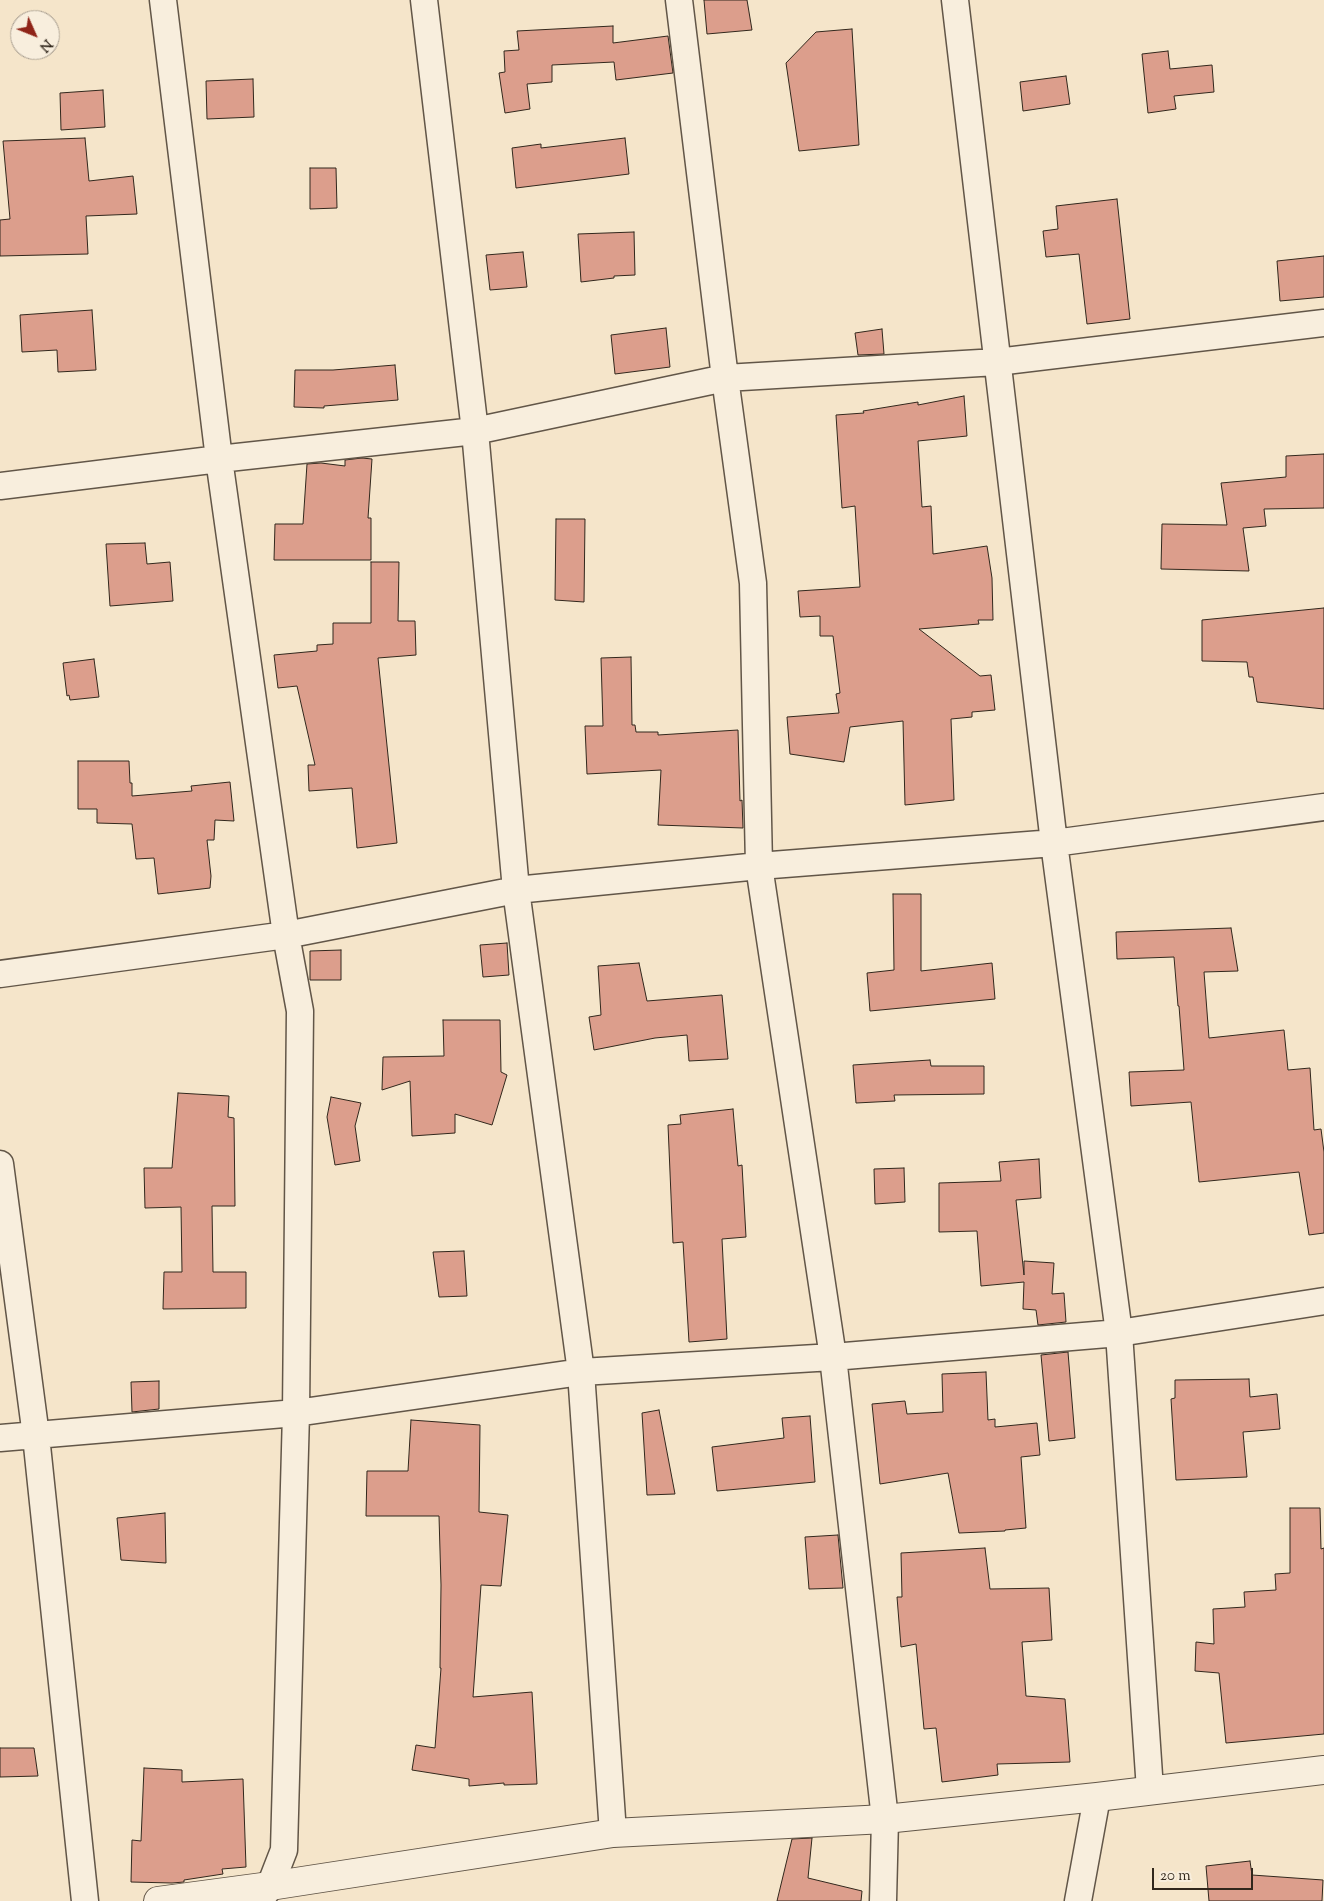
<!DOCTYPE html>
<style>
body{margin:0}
#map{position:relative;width:1324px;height:1901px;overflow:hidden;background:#f5e5ca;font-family:"Sorts Mill Goudy",serif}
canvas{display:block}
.north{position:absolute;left:10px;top:10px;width:50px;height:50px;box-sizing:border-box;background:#f8eedd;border:1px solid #a89e90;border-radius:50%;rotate:134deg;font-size:14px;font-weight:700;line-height:20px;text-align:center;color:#31271c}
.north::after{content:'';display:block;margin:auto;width:18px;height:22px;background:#8f2418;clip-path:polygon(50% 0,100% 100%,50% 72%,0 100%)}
.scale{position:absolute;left:1152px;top:1868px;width:101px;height:22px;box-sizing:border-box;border:2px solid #31271c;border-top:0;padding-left:6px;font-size:15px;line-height:18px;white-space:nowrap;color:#31271c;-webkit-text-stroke:4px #f8eedd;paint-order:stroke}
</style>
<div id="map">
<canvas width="1324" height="1901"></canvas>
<div class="north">N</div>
<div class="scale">20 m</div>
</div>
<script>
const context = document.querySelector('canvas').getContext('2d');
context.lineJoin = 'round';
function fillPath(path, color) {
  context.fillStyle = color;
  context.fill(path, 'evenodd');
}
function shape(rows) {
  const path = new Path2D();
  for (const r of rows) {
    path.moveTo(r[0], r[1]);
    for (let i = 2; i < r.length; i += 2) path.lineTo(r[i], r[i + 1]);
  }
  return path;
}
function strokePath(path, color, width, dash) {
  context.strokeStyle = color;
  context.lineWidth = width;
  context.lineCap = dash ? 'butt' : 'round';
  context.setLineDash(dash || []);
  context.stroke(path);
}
const building = shape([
 [704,0,747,0,752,30,707,34,704,0],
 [613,26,613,43,668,36,673,73,616,80,614,62,552,65,552,82,527,84,530,109,505,113,499,73,505,72,504,51,519,50,517,31,613,26],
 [852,29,859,145,799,151,786,63,816,32,852,29],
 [1168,51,1170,69,1212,65,1214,92,1174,96,1176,109,1148,113,1142,54,1168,51],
 [1066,76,1070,104,1023,111,1020,82,1066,76],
 [253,79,254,117,207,119,206,81,253,79],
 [103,90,105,127,61,130,60,93,103,90],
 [85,138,89,181,133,176,137,214,86,216,88,254,0,256,0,220,10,219,3,141,85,138],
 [625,138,629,174,516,188,512,148,541,144,541,148,625,138],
 [310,168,336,168,337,208,310,209,310,168],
 [1117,199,1130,319,1087,324,1079,254,1046,257,1043,231,1058,229,1056,206,1117,199],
 [634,232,635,275,614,276,614,278,581,282,578,234,634,232],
 [523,252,527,287,490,290,486,255,523,252],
 [1324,256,1324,297,1280,301,1277,261,1324,256],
 [92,310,96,370,58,372,57,350,22,352,20,315,92,310],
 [666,328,670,367,615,374,611,335,666,328],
 [882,329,884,354,858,355,855,333,882,329],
 [395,365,398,400,324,406,324,408,294,407,295,370,333,370,395,365],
 [964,396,967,436,918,441,922,507,931,506,933,554,987,546,992,578,993,620,978,620,979,624,919,629,980,676,991,675,995,710,972,712,972,717,951,719,954,800,905,805,903,721,850,727,844,762,790,754,787,717,839,713,836,694,840,693,833,636,820,636,820,616,800,617,798,591,860,587,855,506,842,508,836,415,864,413,863,411,918,402,918,405,964,396],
 [1324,454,1324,508,1264,509,1266,526,1243,528,1249,571,1161,569,1162,524,1227,525,1221,483,1286,477,1286,456,1324,454],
 [362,458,372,459,368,518,371,518,371,560,274,560,275,524,303,524,307,464,321,463,345,466,345,460,362,458],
 [556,519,585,519,584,602,555,600,556,519],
 [145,543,147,564,170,562,173,601,110,606,106,544,145,543],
 [371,562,399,562,398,621,415,621,416,655,378,658,397,843,357,848,352,788,309,791,308,765,315,765,297,686,278,688,274,655,317,651,317,645,333,644,333,623,371,623,371,562],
 [1324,608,1324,709,1257,702,1253,677,1249,677,1247,662,1202,661,1202,620,1324,608],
 [631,657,632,725,635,725,636,732,658,732,658,735,738,730,740,801,742,800,743,828,658,825,661,770,587,774,585,726,603,726,601,658,631,657],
 [94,659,99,697,70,700,69,695,67,696,63,663,94,659],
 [78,761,129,761,130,783,132,783,132,796,192,791,191,786,230,782,234,821,215,820,214,840,207,840,211,876,210,888,158,894,154,858,136,859,132,824,97,823,97,809,78,809,78,761],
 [893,894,921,894,921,971,992,963,995,999,870,1011,867,973,894,970,893,894],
 [1231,928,1238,971,1204,972,1209,1038,1284,1030,1288,1070,1310,1068,1314,1130,1321,1129,1324,1152,1324,1233,1309,1235,1299,1172,1199,1182,1191,1102,1131,1106,1129,1072,1184,1070,1179,1006,1178,1006,1174,957,1117,959,1116,932,1231,928],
 [507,943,509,975,483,977,480,945,507,943],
 [341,950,341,980,310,980,310,951,341,950],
 [639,963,647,1001,722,995,728,1059,689,1061,687,1035,655,1038,594,1050,589,1017,601,1015,598,966,639,963],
 [443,1020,500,1020,501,1072,507,1075,492,1125,455,1114,455,1133,412,1136,410,1081,382,1090,383,1057,444,1056,443,1020],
 [930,1060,931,1066,984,1066,984,1094,894,1095,895,1101,856,1103,853,1065,930,1060],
 [178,1093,229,1096,228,1117,234,1118,235,1206,212,1206,213,1272,246,1272,246,1308,163,1309,164,1272,182,1272,181,1207,145,1208,144,1168,172,1168,178,1093],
 [331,1097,361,1103,355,1126,360,1161,335,1165,327,1117,331,1097],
 [733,1109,738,1166,742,1165,746,1237,722,1239,727,1339,689,1342,683,1242,673,1243,668,1125,681,1124,680,1115,733,1109],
 [1039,1159,1041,1198,1016,1200,1024,1275,1024,1261,1054,1263,1052,1294,1064,1293,1066,1322,1038,1325,1036,1310,1023,1309,1024,1282,981,1286,977,1231,939,1232,939,1183,1001,1181,999,1162,1039,1159],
 [904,1168,905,1202,875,1204,874,1169,904,1168],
 [464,1251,467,1296,439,1297,433,1252,464,1251],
 [1068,1352,1075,1438,1049,1441,1041,1355,1068,1352],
 [986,1372,988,1420,995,1419,995,1427,1037,1423,1040,1455,1021,1457,1026,1528,1005,1530,1005,1531,959,1533,948,1473,880,1484,872,1404,905,1401,907,1414,943,1412,942,1374,986,1372],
 [1249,1379,1250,1397,1277,1394,1280,1429,1243,1432,1247,1477,1176,1480,1171,1399,1175,1398,1175,1380,1249,1379],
 [159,1381,159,1409,132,1412,131,1382,159,1381],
 [659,1410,675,1494,647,1495,642,1413,659,1410],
 [810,1416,815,1482,717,1491,712,1447,784,1438,782,1418,810,1416],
 [411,1420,480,1425,479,1512,508,1515,501,1586,481,1585,473,1697,532,1692,537,1784,504,1785,504,1783,469,1786,469,1779,412,1770,416,1745,435,1748,441,1668,440,1668,441,1585,439,1516,366,1516,367,1471,408,1471,411,1420],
 [1290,1508,1320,1508,1321,1549,1324,1548,1324,1734,1226,1743,1219,1673,1195,1671,1196,1642,1214,1644,1213,1609,1245,1607,1244,1592,1276,1590,1275,1574,1290,1573,1290,1508],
 [165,1513,166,1563,121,1560,117,1518,165,1513],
 [838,1535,843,1588,809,1589,805,1537,838,1535],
 [985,1548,990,1589,1049,1588,1052,1640,1022,1642,1026,1696,1065,1699,1070,1762,997,1764,998,1775,942,1782,936,1728,924,1729,916,1644,901,1647,897,1597,902,1597,901,1553,985,1548],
 [0,1748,34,1748,38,1776,0,1777,0,1748],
 [144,1768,182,1770,182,1782,243,1779,246,1867,222,1869,223,1874,184,1880,184,1882,172,1883,131,1882,132,1840,141,1841,144,1768],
 [812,1838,808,1878,862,1891,861,1901,777,1901,792,1839,812,1838],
 [1250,1861,1252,1875,1323,1880,1322,1901,1209,1901,1206,1866,1250,1861]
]);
fillPath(building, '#dc9e8c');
strokePath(building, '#31271c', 1);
const minor = shape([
 [163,0,219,459,286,935,300,1011,296,1413,284,1850,270,1886,260,1901],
 [424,0,475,431,516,890,581,1372,613,1833],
 [679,0,725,378,753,583,759,866,833,1357,885,1819,883,1901],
 [955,0,1054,843,1119,1333,1150,1790],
 [0,486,219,459,475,431,725,378,997,362,1324,323],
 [0,974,286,935,516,890,759,866,1054,843,1324,807],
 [0,1164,36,1436,85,1901],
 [0,1438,296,1413,581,1372,833,1357,1119,1333,1324,1301],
 [1078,1901,1097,1797]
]);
const tertiary = shape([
 [158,1901,270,1886,613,1833,885,1819,1097,1797,1324,1770]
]);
strokePath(minor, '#625648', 29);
strokePath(tertiary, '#625648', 30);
strokePath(minor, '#f8eedd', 26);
strokePath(tertiary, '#f8eedd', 28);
</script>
